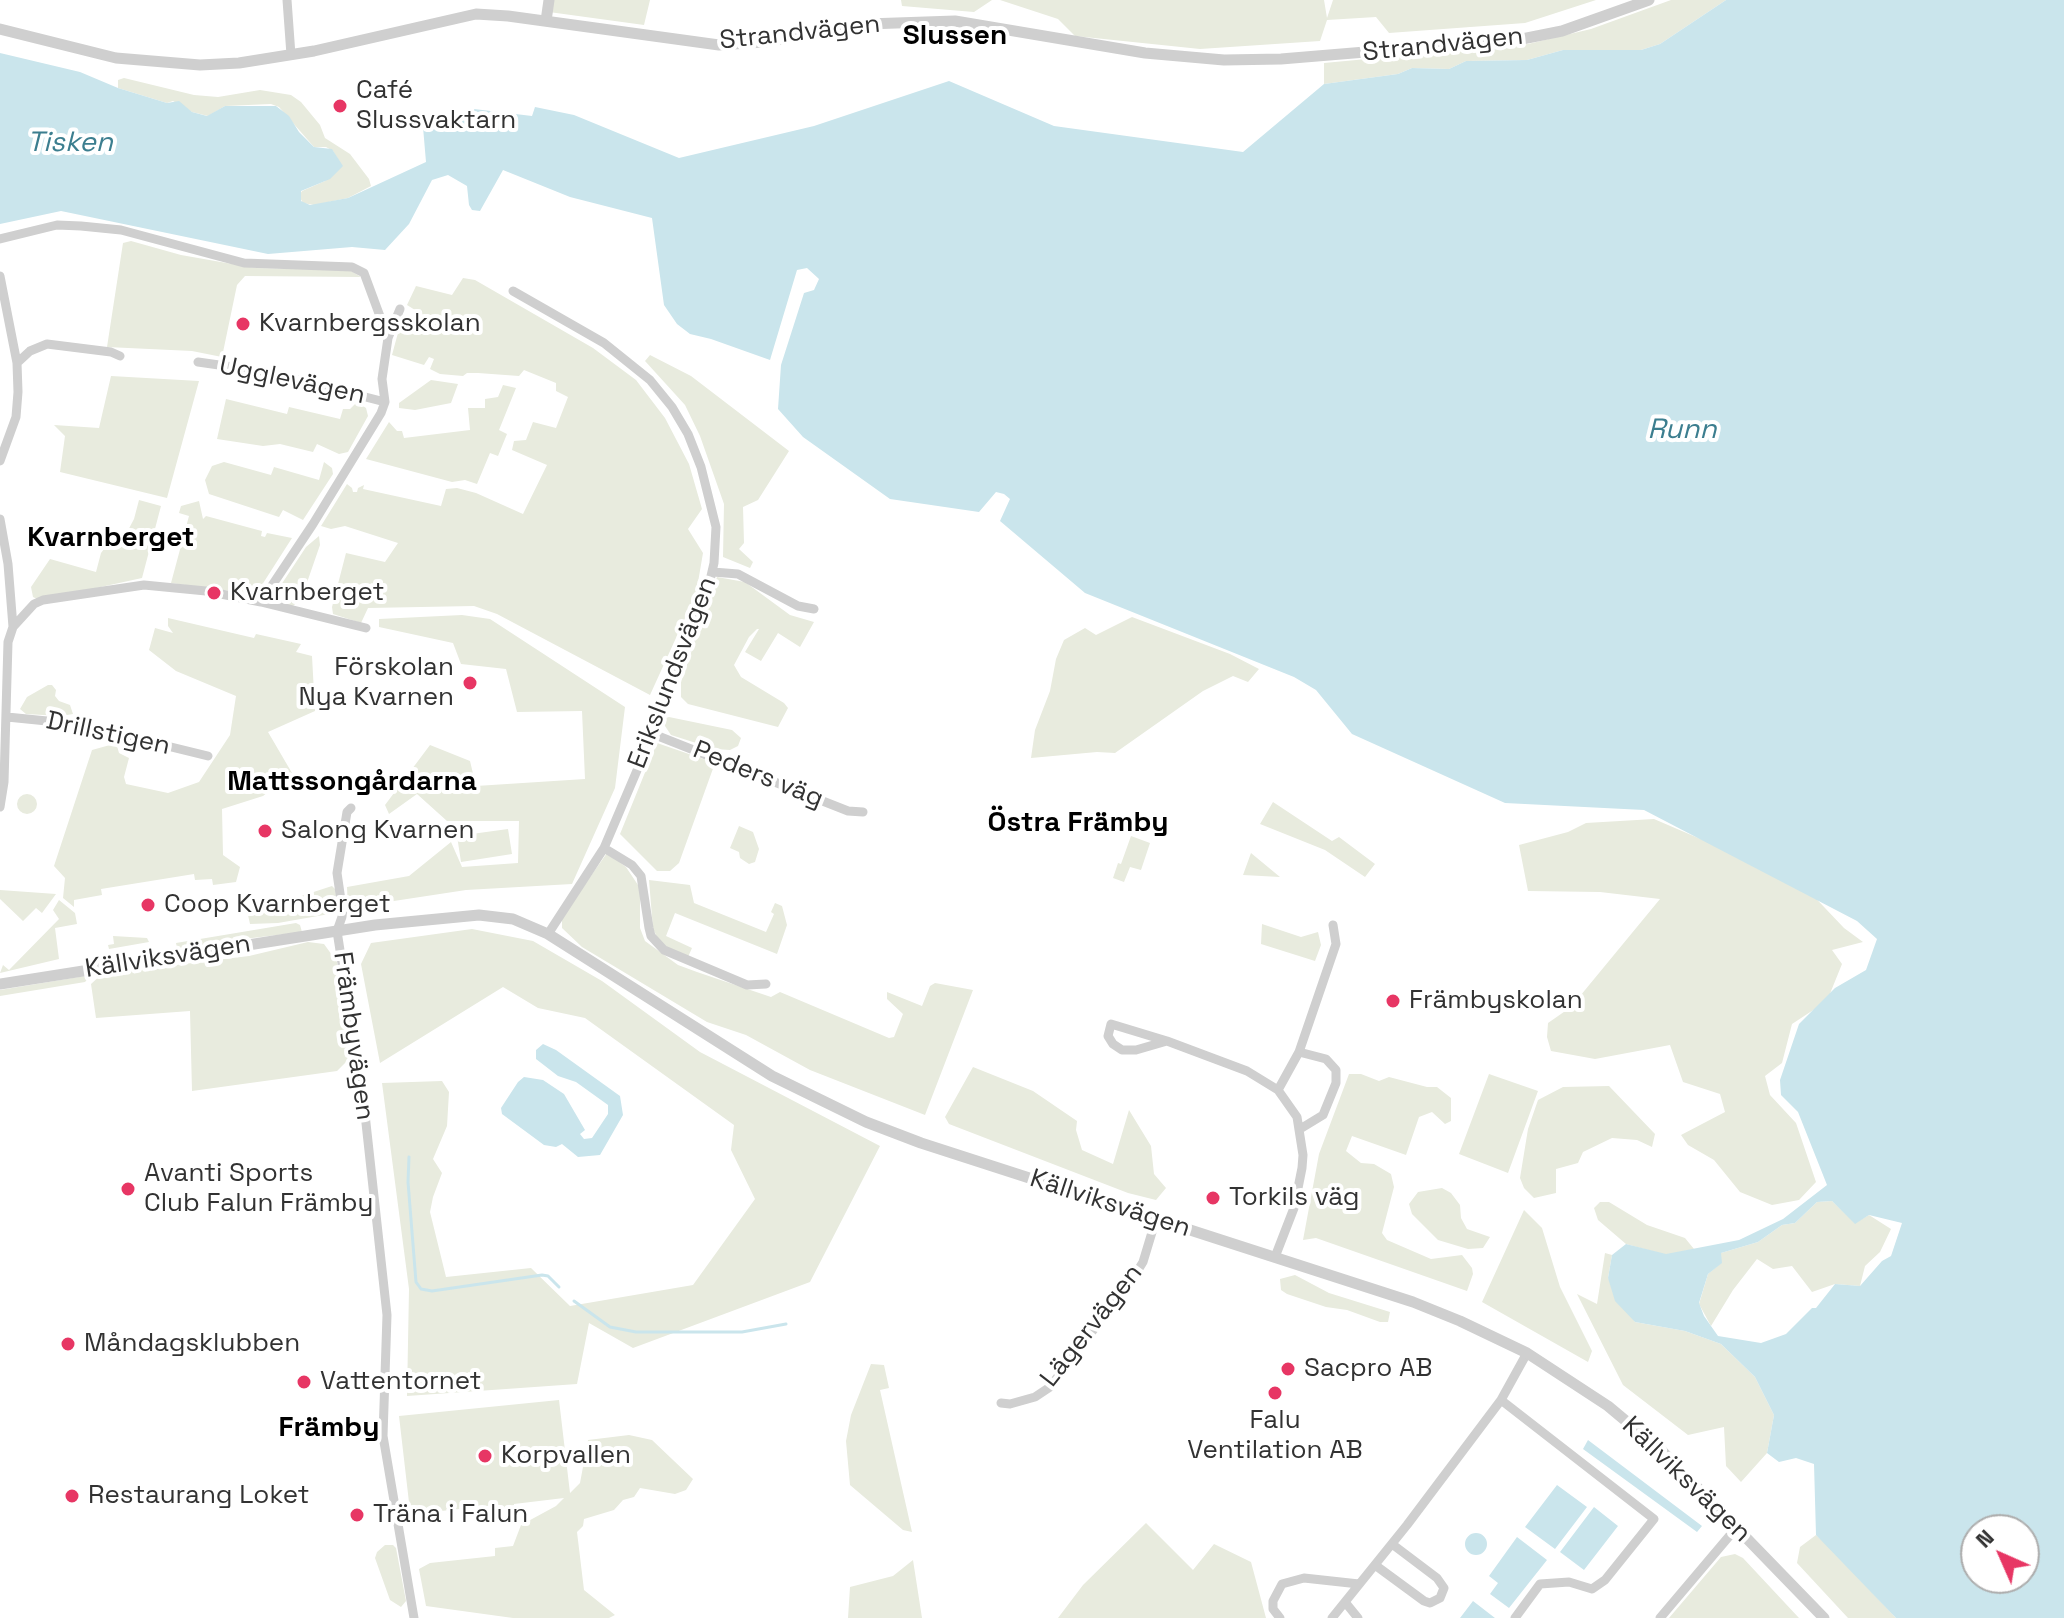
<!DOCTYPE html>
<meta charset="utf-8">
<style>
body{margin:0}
#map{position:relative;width:2064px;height:1618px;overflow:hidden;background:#fff;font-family:"Space Grotesk",sans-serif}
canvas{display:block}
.north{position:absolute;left:1960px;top:1514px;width:80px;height:80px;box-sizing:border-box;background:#fff;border:2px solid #adadad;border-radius:50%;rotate:315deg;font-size:22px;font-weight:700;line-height:32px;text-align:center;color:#323232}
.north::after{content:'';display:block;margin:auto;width:28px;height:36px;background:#e73664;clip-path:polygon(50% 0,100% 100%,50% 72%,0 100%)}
</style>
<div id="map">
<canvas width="2064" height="1618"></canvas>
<div class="north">N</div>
</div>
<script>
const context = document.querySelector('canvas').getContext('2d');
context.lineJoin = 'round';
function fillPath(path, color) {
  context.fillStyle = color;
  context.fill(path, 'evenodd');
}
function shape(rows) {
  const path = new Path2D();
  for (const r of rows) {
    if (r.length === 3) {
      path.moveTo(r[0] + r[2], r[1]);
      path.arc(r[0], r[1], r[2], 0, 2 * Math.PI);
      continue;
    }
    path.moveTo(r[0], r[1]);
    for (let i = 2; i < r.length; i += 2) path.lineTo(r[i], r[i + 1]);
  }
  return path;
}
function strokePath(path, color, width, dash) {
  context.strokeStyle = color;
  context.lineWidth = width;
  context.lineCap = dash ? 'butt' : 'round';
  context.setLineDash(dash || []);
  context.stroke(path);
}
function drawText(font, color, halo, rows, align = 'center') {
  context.font = font + ' "Space Grotesk",sans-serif';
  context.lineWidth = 8;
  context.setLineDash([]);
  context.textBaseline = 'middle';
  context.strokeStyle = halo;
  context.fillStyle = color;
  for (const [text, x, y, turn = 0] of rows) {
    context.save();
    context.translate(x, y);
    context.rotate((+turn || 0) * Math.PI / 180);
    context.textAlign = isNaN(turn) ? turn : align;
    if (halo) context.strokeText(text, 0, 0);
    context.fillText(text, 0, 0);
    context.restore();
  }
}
fillPath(shape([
 [552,0,650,0,644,25,549,12],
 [901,0,992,0,974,12,902,6],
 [1000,0,1324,0,1327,18,1333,0,1596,0,1525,23,1389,33,1376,17,1327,20,1320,41,1200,49,1075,36,1058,19],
 [1671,0,1726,0,1660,44,1641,50,1563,50,1527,60,1466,61,1449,69,1412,68,1398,74,1324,84,1324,63,1528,44,1591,29],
 [124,78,194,95,218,97,260,90,291,95,301,102,320,125,325,138,350,154,369,179,371,186,348,198,314,205,303,203,299,196,302,191,325,181,342,166,333,151,326,147,314,147,279,107,271,104,225,106,208,116,192,112,173,101,167,103,118,88,118,80],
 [131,241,181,255,255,268,349,270,361,277,245,276,237,285,222,357,192,351,107,347,123,243],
 [463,278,475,280,593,348,636,380,665,418,689,464,702,509,688,529,703,553,696,594,650,695,497,614,474,606,368,608,361,623,333,614,332,607,346,553,385,562,398,543,345,526,331,529,321,526,347,484,352,488,353,492,357,492,358,488,364,485,363,489,441,506,446,489,457,488,476,493,523,514,547,465,512,450,514,441,526,440,533,422,556,428,568,397,556,391,556,383,524,370,519,376,478,373,467,373,463,376,440,374,430,369,434,359,429,357,424,365,392,355,399,329,405,333,410,320,431,320,407,305,416,286,452,295],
 [650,355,691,376,789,451,758,500,743,507,744,543,739,549,753,562,750,568,723,557,724,504,700,436,685,405,645,361],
 [111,376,199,381,167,498,60,472,65,436,54,425,99,428],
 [431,380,458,384,451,403,415,410,399,408,399,403],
 [503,385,516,388,499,430,507,434,498,456,490,453,477,484,465,480,452,482,366,459,389,422,397,431,402,431,404,438,470,430,468,408,485,408,485,399,498,397],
 [226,399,287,414,289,407,340,419,343,409,350,409,357,402,366,408,368,416,348,452,339,454,317,444,313,452,280,444,263,446,217,439],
 [224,462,271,475,274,467,319,480,324,462,332,468,333,474,303,520,283,510,279,517,209,494,205,480,212,466],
 [139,500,161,506,142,578,87,590,37,599,33,597,31,587,50,559,96,572,101,553,110,541,125,536,134,519],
 [199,501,203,519,206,516,258,530,262,531,261,536,265,537,267,533,292,538,260,588,252,594,171,583,189,516,179,513,181,506],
 [319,536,320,545,302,597,293,606,284,604,277,597,281,585,306,547],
 [717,577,745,582,790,615,814,622,800,647,778,633,761,661,745,652,759,629,757,629,749,637,734,665,741,677,784,703,788,708,778,727,688,704,681,697,681,682],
 [462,615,490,619,625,707,615,788,572,884,466,890,348,908,347,887,409,876,451,842,462,867,518,863,519,821,447,821,417,794,389,814,385,805,430,745,470,761,476,786,585,779,582,711,517,712,506,669,461,664,453,643,379,627,379,619],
 [1132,617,1230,654,1259,669,1248,682,1233,676,1203,691,1115,753,1097,752,1031,758,1035,730,1050,691,1056,659,1064,640,1085,628,1096,635],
 [168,618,254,638,256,634,301,644,296,652,312,656,315,711,268,732,292,773,263,796,222,809,223,855,240,867,236,882,213,885,212,879,195,880,194,874,101,889,102,895,74,900,74,907,63,898,65,878,54,866,92,750,110,745,117,746,119,753,129,758,124,777,126,784,168,793,199,782,230,735,236,696,176,671,149,650,155,628,173,633,168,626],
 [48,685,52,685,56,690,55,696,59,701,70,705,73,714,61,716,26,714,20,709,27,697],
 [669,717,732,730,741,738,738,746,730,750,715,749,671,735,663,723,665,718],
 [657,743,715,763,679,863,670,871,657,871,620,834],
 [27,804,10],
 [1273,802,1332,841,1339,837,1375,864,1365,877,1325,850,1260,824],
 [1654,819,1775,871,1806,888,1844,928,1863,942,1832,950,1842,964,1827,1001,1792,1024,1782,1063,1765,1076,1770,1095,1796,1123,1816,1182,1799,1200,1772,1205,1740,1192,1714,1160,1688,1145,1681,1135,1725,1112,1720,1094,1683,1082,1670,1045,1595,1059,1551,1051,1547,1037,1548,1023,1571,1007,1660,899,1600,892,1528,891,1519,845,1568,832,1586,823],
 [739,826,753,832,759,849,755,862,749,864,740,858,739,852,730,848],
 [508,829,512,854,461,862,457,836],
 [1131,836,1150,843,1141,870,1130,867,1124,882,1113,878,1118,863,1121,864],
 [607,853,626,867,640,888,640,928,645,941,678,965,697,972,771,997,780,992,889,1038,894,1037,903,1014,887,999,887,992,922,1006,930,986,935,983,973,990,925,1115,810,1070,746,1035,707,1022,582,947,562,928,562,917],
 [1251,853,1280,877,1243,875],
 [649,880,690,885,694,903,766,932,774,914,771,912,775,903,782,906,787,925,777,954,675,913,666,936,692,948,688,957,666,948,657,937,653,929],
 [332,886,336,890,335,913,278,923,250,924,248,915,251,912,274,910,289,900],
 [0,890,56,894,42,913,36,908,23,921,0,899],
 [59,900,75,913,77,924,55,928,59,959,0,973,3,965,9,970,59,919,53,910],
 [296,923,300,925,302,932,219,942,178,952,176,943],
 [1262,924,1301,937,1318,932,1321,945,1315,961,1261,944],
 [472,929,533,941,602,981,700,1052,880,1146,810,1282,633,1348,589,1323,577,1384,407,1396,409,1289,382,1083,442,1081,449,1092,447,1126,433,1159,442,1173,433,1197,430,1212,446,1277,531,1268,570,1306,693,1285,755,1199,731,1150,734,1125,585,1018,538,1008,503,987,380,1063,361,964,371,943],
 [113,936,147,938,149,942,109,949,108,945,114,944],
 [308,942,324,944,337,962,351,1052,351,1057,337,1071,192,1091,190,1011,96,1018,91,984,102,974,249,956],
 [91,975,85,982,0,996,0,990],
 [973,1067,1033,1091,1077,1121,1076,1130,1082,1150,1113,1164,1129,1110,1151,1146,1154,1174,1166,1188,1156,1200,1128,1193,949,1124,945,1117],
 [1349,1074,1361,1074,1379,1081,1389,1077,1427,1087,1437,1087,1451,1098,1451,1121,1445,1124,1432,1112,1419,1117,1406,1155,1352,1136,1346,1151,1361,1163,1374,1164,1391,1174,1394,1187,1382,1233,1387,1240,1431,1259,1462,1255,1472,1268,1473,1274,1467,1291,1316,1238,1303,1240,1319,1154],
 [1489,1074,1538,1091,1508,1173,1459,1154],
 [1609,1086,1655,1134,1652,1147,1637,1140,1612,1138,1583,1152,1578,1163,1556,1169,1556,1193,1534,1198,1524,1188,1520,1178,1528,1129,1538,1100,1563,1087],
 [1442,1188,1451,1193,1460,1205,1461,1218,1467,1229,1490,1237,1483,1248,1468,1249,1438,1240,1412,1214,1409,1204,1418,1192],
 [1832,1201,1855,1223,1869,1215,1891,1229,1880,1252,1865,1266,1860,1286,1835,1284,1812,1292,1792,1266,1773,1269,1757,1259,1733,1290,1711,1326,1699,1304,1708,1274,1721,1263,1721,1253,1758,1242,1782,1225,1795,1223,1817,1202],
 [1600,1202,1609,1202,1647,1225,1685,1238,1694,1249,1666,1255,1626,1244,1598,1220,1594,1208],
 [1524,1210,1542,1228,1560,1287,1592,1351,1588,1362,1482,1302],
 [1605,1253,1612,1255,1608,1278,1635,1322,1685,1331,1721,1344,1755,1377,1774,1415,1767,1453,1741,1482,1726,1466,1724,1427,1688,1435,1623,1385,1577,1294,1597,1304],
 [1295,1275,1329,1293,1390,1312,1388,1322,1380,1322,1347,1310,1326,1307,1287,1294,1281,1290,1280,1279],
 [871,1364,884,1365,889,1388,880,1390,912,1532,903,1530,850,1485,846,1441,851,1415],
 [559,1400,570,1493,580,1483,588,1440,629,1435,652,1440,693,1479,686,1490,675,1494,640,1488,634,1497,623,1500,614,1510,584,1519,583,1526,577,1532,584,1590,615,1615,609,1618,513,1618,426,1606,419,1569,430,1563,495,1556,495,1548,513,1546,521,1525,556,1506,564,1498,514,1504,514,1510,498,1510,496,1505,432,1512,431,1509,410,1511,399,1416],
 [1146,1523,1193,1570,1214,1544,1251,1562,1266,1618,1058,1618,1083,1585],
 [1816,1535,1833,1550,1896,1618,1848,1618,1797,1563,1800,1547],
 [385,1545,393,1545,396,1548,406,1601,401,1607,390,1600,375,1558,377,1552],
 [1735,1554,1743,1558,1799,1618,1669,1618,1721,1557],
 [913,1560,922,1618,848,1618,850,1587,893,1576]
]), '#e8ebde');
fillPath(shape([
 [1726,0,2064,0,2064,1618,1896,1618,1816,1535,1814,1464,1796,1458,1779,1462,1767,1453,1774,1415,1755,1377,1721,1344,1685,1331,1635,1322,1615,1301,1608,1278,1612,1255,1626,1244,1666,1254,1739,1240,1783,1219,1827,1185,1798,1112,1781,1095,1780,1080,1799,1024,1835,988,1866,970,1877,939,1857,921,1644,810,1505,803,1352,734,1316,690,1294,677,1085,593,1000,521,1010,499,1004,494,996,492,979,512,890,499,803,437,778,409,781,365,804,293,814,290,819,279,807,268,797,270,770,360,711,339,690,334,677,324,664,305,652,218,570,197,503,170,480,211,472,210,469,205,467,186,448,175,432,180,409,224,385,250,352,247,268,254,61,211,0,224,0,53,80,72,118,88,167,103,179,101,192,112,207,116,225,106,276,106,289,116,299,132,314,147,332,149,343,166,330,179,301,191,301,201,310,205,348,198,426,162,423,127,433,117,474,109,532,116,535,107,574,115,679,158,814,126,949,81,1054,126,1243,152,1324,84,1398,74,1412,68,1449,69,1466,61,1527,60,1563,50,1641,50,1660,44],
 [1832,1201,1855,1224,1869,1215,1902,1223,1891,1256,1882,1261,1860,1286,1835,1284,1816,1308,1812,1308,1786,1334,1761,1343,1718,1336,1704,1316,1699,1303,1708,1274,1722,1263,1721,1253,1758,1242,1782,1225,1795,1223,1817,1202],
 [1976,1530,2024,1530,2024,1578,1976,1578],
 [543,1044,556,1050,620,1096,623,1115,600,1155,578,1157,562,1144,556,1147,544,1145,502,1114,501,1108,518,1082,524,1077,543,1080,564,1094,585,1130,580,1134,584,1139,592,1138,608,1114,608,1105,576,1082,558,1076,536,1059,536,1050],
 [1588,1440,1702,1526,1697,1532,1583,1449],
 [1557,1485,1587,1507,1555,1549,1525,1527],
 [1594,1507,1618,1526,1584,1570,1560,1552],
 [1476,1544,11],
 [1517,1537,1547,1560,1509,1608,1490,1594,1498,1583,1489,1576],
 [1473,1601,1495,1618,1460,1618]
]), '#cae5ec');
strokePath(shape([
 [409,1157,408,1182,416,1282,421,1289,432,1291,542,1275,548,1276,559,1287],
 [574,1301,610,1327,636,1332,742,1332,786,1324]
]), '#cae5ec', 3);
strokePath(shape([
 [287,0,291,55],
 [0,239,57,225,81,226,121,230,244,263,352,267,364,273,388,338],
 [0,276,17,363,18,392,16,417,0,461],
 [513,291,604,343,650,380,672,407,688,434,701,467,716,527,714,563,705,602,658,721,604,848,548,934],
 [198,362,268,372,385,402],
 [17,363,30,351,47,344,111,352,120,356],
 [0,519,8,564,13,627],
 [713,572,738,574,798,606,814,609],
 [261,602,313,524,381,413,385,402,382,379,388,338,400,309],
 [7,717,77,724,208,756],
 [653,734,848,811,863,812],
 [0,807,4,782,8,642,13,627,34,604,43,600,144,585,206,591,261,602,366,628],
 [351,808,347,812,337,873,343,914,337,931,364,1105,387,1315,383,1436,414,1618],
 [604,848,632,865,641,876,649,928,651,936,664,950,747,985,766,984],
 [1167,1041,1136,1050,1122,1050,1113,1044,1108,1036,1111,1024,1167,1041,1247,1071,1278,1090,1297,1117,1303,1155,1302,1168,1294,1208,1275,1257],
 [1299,1052,1326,1059,1336,1070,1336,1083,1323,1115,1300,1129],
 [1278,1090,1299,1052,1336,944,1333,925],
 [1501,1400,1654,1519,1605,1580,1592,1589,1569,1582,1540,1584,1515,1618],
 [1001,1403,1010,1404,1035,1397,1050,1387,1135,1275,1143,1262,1156,1219],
 [1375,1565,1424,1601,1430,1603,1440,1598,1444,1588,1437,1578,1392,1544],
 [1345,1602,1358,1618],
 [1280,1618,1273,1609,1273,1601,1282,1584,1304,1578,1359,1584],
 [1332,1618,1407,1525,1501,1400,1527,1353],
 [1660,1618,1737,1527]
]), '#cfcfcf', 9);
strokePath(shape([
 [546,21,549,0],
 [0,29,116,58,200,65,239,63,314,51,476,14,508,16,719,45,764,42,867,24,955,21,1145,53,1224,60,1281,59,1522,39,1562,31,1649,0],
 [0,984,375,925,479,915,513,919,548,934,772,1076,866,1122,921,1143,1413,1302,1460,1321,1527,1353,1608,1406,1663,1452,1824,1618]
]), '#cfcfcf', 11);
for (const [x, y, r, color] of [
 [340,106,8,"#e73664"],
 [243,324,8,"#e73664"],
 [214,593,8,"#e73664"],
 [470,683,8,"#e73664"],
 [265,831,8,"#e73664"],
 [148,905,8,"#e73664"],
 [1393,1001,8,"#e73664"],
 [128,1189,8,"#e73664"],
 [1213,1198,8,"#e73664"],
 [68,1344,8,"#e73664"],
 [1288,1369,8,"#e73664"],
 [304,1382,8,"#e73664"],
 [1275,1393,8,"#e73664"],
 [485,1456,8,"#e73664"],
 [72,1496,8,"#e73664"],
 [357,1515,8,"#e73664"]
]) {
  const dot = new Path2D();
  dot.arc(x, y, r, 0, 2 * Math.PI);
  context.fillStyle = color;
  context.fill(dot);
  strokePath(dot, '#fff', 3);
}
drawText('26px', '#323232', '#fff', [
 ["Strandvägen",800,33,-6],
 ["Strandvägen",1443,45,-6],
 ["Ugglevägen",292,381,12],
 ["Erikslundsvägen",673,673,-69],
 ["Drillstigen",108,734,12],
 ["Peders väg",758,775,22],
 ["Källviksvägen",168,957,-9],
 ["Främbyvägen",353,1036,82],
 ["Källviksvägen",1110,1204,18],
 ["Lägervägen",1092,1326,-52],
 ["Källviksvägen",1686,1480,44]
]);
drawText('26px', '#323232', '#fff', [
 ["Café",356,91],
 ["Slussvaktarn",356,121],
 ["Kvarnbergsskolan",259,324],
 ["Kvarnberget",230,593],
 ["Förskolan",454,668,"right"],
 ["Nya Kvarnen",454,698,"right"],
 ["Salong Kvarnen",281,831],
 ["Coop Kvarnberget",164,905],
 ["Främbyskolan",1409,1001],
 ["Avanti Sports",144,1174],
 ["Club Falun Främby",144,1204],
 ["Torkils väg",1229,1198],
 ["Måndagsklubben",84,1344],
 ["Sacpro AB",1304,1369],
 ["Vattentornet",320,1382],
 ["Falu",1275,1421,"center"],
 ["Ventilation AB",1275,1451,"center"],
 ["Korpvallen",501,1456],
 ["Restaurang Loket",88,1496],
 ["Träna i Falun",373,1515]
], 'left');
drawText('bold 28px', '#000', '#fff', [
 ["Slussen",955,36],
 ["Kvarnberget",111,538],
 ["Mattssongårdarna",352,782],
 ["Östra Främby",1078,823],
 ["Främby",329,1428]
]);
drawText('italic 28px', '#3c7e8f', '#fff', [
 ["Tisken",70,143],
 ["Runn",1682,430]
]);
</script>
